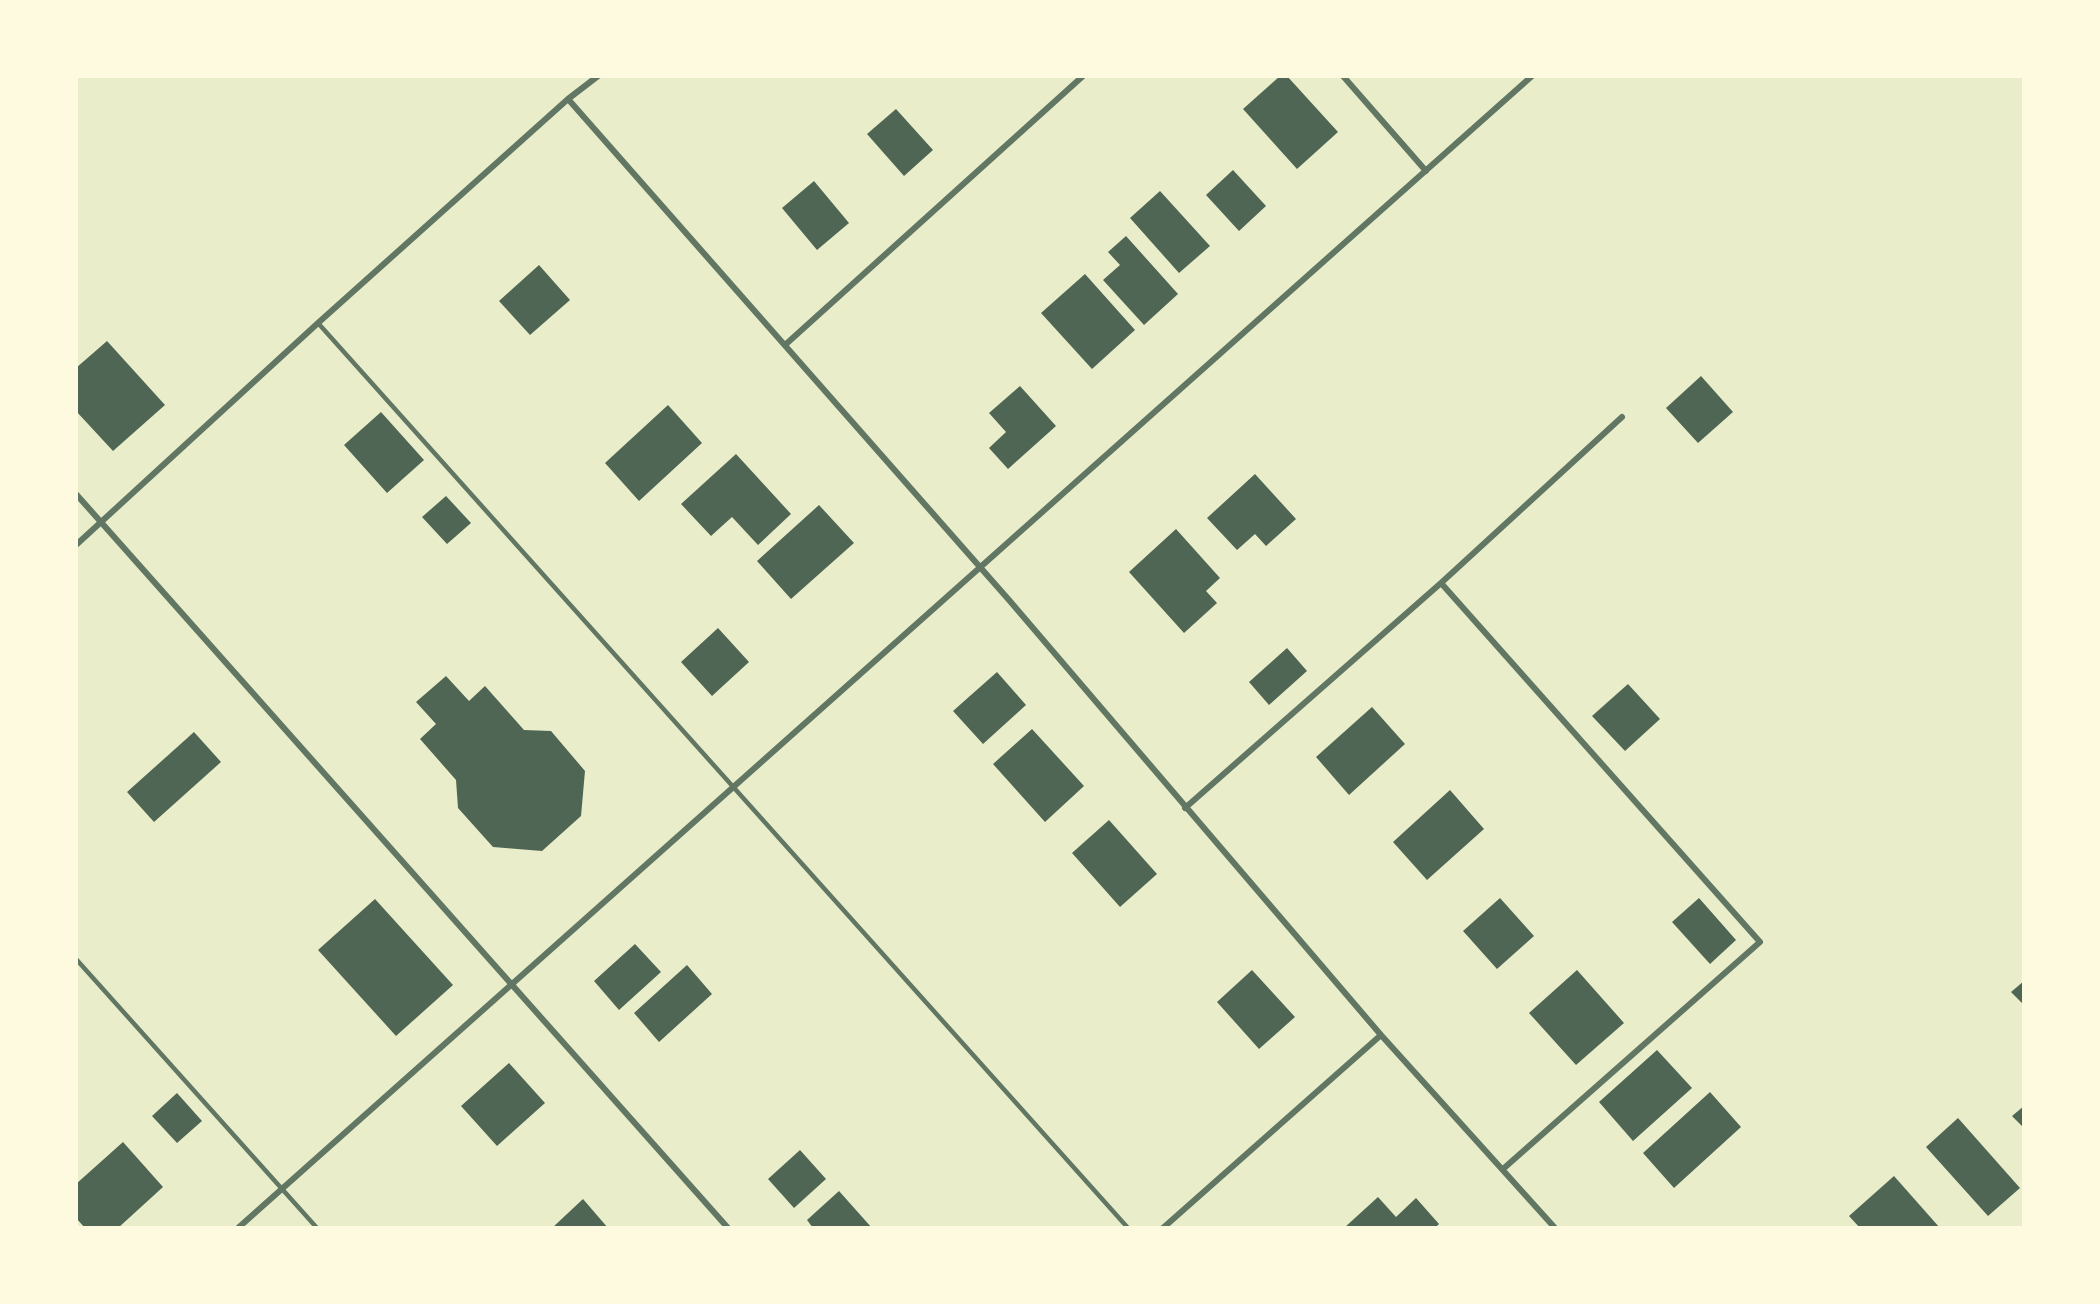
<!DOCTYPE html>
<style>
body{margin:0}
#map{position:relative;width:2100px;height:1304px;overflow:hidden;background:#e9edc9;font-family:"Noto Sans",sans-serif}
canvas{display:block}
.frame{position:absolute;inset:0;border:78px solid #fefae0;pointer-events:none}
</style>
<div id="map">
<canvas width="2100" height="1304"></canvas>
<div class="frame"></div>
</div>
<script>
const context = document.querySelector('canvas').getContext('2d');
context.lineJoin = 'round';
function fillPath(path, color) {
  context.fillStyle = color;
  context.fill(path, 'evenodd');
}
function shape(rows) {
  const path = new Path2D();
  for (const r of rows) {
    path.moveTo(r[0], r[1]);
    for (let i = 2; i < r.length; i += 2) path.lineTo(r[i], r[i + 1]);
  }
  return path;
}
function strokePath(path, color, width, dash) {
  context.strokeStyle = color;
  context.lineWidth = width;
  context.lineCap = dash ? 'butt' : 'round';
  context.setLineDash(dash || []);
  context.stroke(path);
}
fillPath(shape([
 [1280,76,1287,76,1338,132,1297,169,1243,109],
 [896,109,933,150,904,176,867,134],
 [1233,170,1266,206,1239,231,1206,195],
 [814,181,849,223,817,250,782,208],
 [1160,191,1210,246,1179,273,1130,218],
 [1126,236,1178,294,1144,325,1103,280,1120,265,1108,252],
 [539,265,570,300,530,335,499,301],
 [1085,274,1135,330,1092,369,1041,313],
 [107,341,165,405,113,451,76,411,76,368],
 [1701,376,1733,412,1698,443,1666,408],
 [1020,386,1056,426,1008,469,989,448,1006,432,989,413],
 [668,405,702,443,639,501,605,463],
 [381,412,424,460,387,493,344,445],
 [736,454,791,514,758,545,732,517,711,536,681,504],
 [1255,474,1296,519,1266,546,1255,534,1237,550,1207,518],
 [446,496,471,523,447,544,422,517],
 [819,505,854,543,791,599,757,561],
 [1176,529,1220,578,1206,591,1217,603,1184,633,1129,572],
 [718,628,749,662,712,696,681,662],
 [1287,648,1307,671,1269,705,1249,682],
 [997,672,1026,705,983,744,953,711],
 [446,676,469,701,485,686,524,730,551,731,585,771,581,816,542,851,493,847,458,808,456,780,420,739,436,724,416,702],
 [1628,684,1660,719,1625,751,1592,716],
 [1372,707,1405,744,1349,795,1316,757],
 [1032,729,1084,786,1045,822,993,764],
 [194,732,221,762,154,822,127,792],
 [1450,790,1484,829,1427,880,1393,842],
 [1109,820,1157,874,1120,907,1072,853],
 [1500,898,1534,936,1497,969,1463,931],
 [1699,898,1736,940,1710,964,1672,922],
 [375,899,453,985,396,1036,318,950],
 [635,944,661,972,619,1010,594,981],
 [687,965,712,994,659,1042,634,1013],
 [1252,970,1295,1017,1259,1049,1217,1002],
 [1577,970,1624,1023,1576,1065,1529,1013],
 [2024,981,2024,1005,2011,992],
 [1657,1050,1692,1088,1633,1141,1599,1102],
 [509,1063,545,1103,497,1146,461,1106],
 [1710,1092,1741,1127,1674,1188,1643,1153],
 [177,1093,202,1121,177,1143,152,1116],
 [2024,1106,2024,1128,2012,1116],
 [1958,1118,2020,1188,1988,1216,1926,1147],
 [123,1142,163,1187,118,1228,85,1228,76,1218,76,1184],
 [800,1150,826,1179,794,1208,768,1179],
 [1894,1176,1940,1228,1860,1228,1849,1216],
 [839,1191,872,1228,813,1228,807,1220],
 [1378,1197,1396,1217,1416,1198,1439,1224,1435,1228,1344,1228],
 [583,1199,608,1228,552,1228]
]), '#4f6655');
strokePath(shape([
 [318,323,1128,1228],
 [76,959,317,1228]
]), '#617663', 4.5);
strokePath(shape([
 [1343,76,1426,171],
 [568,99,1009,600,1381,1035,1555,1228],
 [785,345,1083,76],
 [76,494,728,1228],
 [76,545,318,323,568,99,598,76],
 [1441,583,1760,942,1503,1169],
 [1185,808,1441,583,1622,417],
 [238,1228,1532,76],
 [1163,1228,1381,1035]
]), '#617663', 6);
</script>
